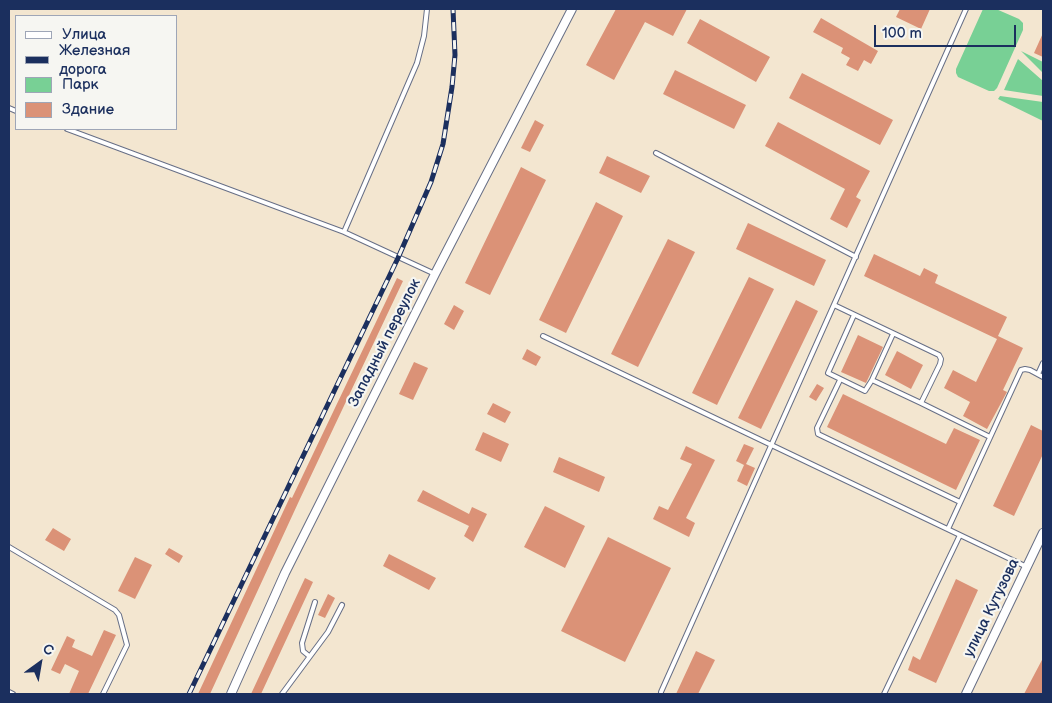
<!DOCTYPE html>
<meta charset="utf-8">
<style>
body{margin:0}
#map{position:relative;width:1052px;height:703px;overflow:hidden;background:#f3e6d0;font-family:"Balsamiq Sans",sans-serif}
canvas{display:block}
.frame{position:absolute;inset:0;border:10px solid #1b2f5e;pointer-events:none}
.legend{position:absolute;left:15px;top:15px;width:162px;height:115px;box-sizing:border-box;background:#f6f6f2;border:1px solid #9ea6b7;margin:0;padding:6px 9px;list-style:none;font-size:15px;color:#1b2f5e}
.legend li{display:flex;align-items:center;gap:10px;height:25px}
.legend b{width:25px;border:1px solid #9ea6b7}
.north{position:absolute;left:15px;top:638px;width:50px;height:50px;-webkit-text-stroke:4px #f6f6f2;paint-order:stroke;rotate:32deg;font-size:14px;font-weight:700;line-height:20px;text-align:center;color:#1b2f5e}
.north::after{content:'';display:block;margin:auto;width:18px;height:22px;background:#1b2f5e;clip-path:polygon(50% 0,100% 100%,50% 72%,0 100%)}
.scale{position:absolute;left:874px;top:25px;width:142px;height:22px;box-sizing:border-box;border:2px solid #1b2f5e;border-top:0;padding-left:6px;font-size:15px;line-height:18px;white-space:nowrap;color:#1b2f5e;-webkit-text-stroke:4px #f6f6f2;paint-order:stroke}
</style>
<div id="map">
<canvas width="1052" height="703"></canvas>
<div class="frame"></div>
<ul class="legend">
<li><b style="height:6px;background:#fff"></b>Улица</li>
<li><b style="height:6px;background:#1b2f5e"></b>Железная дорога</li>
<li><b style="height:14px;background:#78d095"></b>Парк</li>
<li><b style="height:14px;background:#db9277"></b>Здание</li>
</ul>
<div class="north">С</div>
<div class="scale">100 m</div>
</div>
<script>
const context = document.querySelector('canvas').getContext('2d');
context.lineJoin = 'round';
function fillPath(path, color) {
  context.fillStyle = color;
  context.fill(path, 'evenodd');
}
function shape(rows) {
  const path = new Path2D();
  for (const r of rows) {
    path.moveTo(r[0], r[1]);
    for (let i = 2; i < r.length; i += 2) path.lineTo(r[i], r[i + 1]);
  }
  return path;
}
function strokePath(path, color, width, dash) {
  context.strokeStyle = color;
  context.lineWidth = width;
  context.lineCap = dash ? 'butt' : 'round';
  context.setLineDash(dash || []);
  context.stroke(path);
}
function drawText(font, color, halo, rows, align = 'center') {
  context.font = font + ' "Balsamiq Sans",sans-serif';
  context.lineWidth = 4.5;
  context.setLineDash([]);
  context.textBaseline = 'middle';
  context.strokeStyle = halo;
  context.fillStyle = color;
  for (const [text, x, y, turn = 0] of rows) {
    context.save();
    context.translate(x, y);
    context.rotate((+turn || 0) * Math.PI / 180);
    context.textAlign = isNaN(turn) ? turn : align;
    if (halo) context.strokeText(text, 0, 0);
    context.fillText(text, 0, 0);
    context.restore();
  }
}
fillPath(shape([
 [983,9,996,9,1019,19,1023,23,1023,30,997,88,994,91,989,91,958,77,956,73,956,69],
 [1021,51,1043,62,1043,73],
 [1018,59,1043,81,1043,96,1004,90],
 [1000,96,1043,102,1043,121,998,99]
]), '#78d095');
fillPath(shape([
 [616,9,687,9,673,36,645,22,614,80,586,65],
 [900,9,930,9,921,29,896,17],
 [821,18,878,51,871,64,864,60,858,71,846,65,850,58,841,53,843,48,813,32],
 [700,19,770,57,756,82,687,43],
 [1043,33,1043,57,1034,53],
 [675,70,746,105,734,129,663,94],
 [802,73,893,120,880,145,789,98],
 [535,120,544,125,530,152,521,148],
 [778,122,870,171,856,197,861,200,847,228,830,219,845,189,765,146],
 [607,156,650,176,641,193,599,173],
 [521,167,546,180,490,295,465,283],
 [596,202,623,216,566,333,539,320],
 [748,223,826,260,814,286,736,249],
 [668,239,695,252,638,367,611,354],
 [874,254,920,276,924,268,938,275,935,283,1007,317,998,336,1023,348,1003,390,1007,392,987,429,963,416,970,402,944,388,953,370,976,382,997,339,864,276],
 [749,277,774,289,717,405,692,393],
 [397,278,403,281,299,501,210,694,198,694,290,497,292,498],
 [796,300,818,311,761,429,738,418],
 [454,305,464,311,454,330,444,324],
 [858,335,883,347,866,383,841,372],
 [527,349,541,357,536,366,522,359],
 [897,351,923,365,911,389,885,375],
 [414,362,428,368,413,400,399,394],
 [817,384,824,388,816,401,809,397],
 [843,394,946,444,954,428,980,440,956,490,827,427],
 [493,403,511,412,505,423,487,414],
 [1031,425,1043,431,1043,454,1014,516,993,506],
 [483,432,509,444,501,462,475,450],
 [744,444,754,448,746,464,755,468,747,486,737,481,744,465,736,461],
 [686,446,715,460,686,518,695,523,689,537,653,519,659,506,668,510,692,464,680,459],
 [559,457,605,477,599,492,553,472],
 [423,490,469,514,472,507,487,514,473,542,464,536,469,526,417,501],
 [545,506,585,526,565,568,524,547],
 [53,528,71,539,64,551,45,540],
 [608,537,671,568,625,662,561,631],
 [169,548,183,556,179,563,165,554],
 [389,554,436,578,429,590,383,566],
 [135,557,152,565,135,599,118,591],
 [305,578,313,582,261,694,251,694],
 [956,579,978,590,936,683,908,670,913,656,920,660],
 [328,594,335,598,325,618,318,615],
 [104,630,116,635,88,694,69,694,79,671,65,664,60,674,51,670,67,636,75,640,72,647,92,656],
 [696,651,715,660,698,694,676,694],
 [1043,658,1043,694,1024,694]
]), '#db9277');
const service = shape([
 [9,108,16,111],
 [67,129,344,232,435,274],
 [656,153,856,257],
 [344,232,417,63,424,36,427,9],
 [834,305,939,355,941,359,940,364,921,403,990,437],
 [854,315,828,373,865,391,872,380],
 [893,334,872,380,921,403],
 [543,336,1027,567],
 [1038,374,1043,363],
 [840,380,817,428,818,434,960,502],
 [948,529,1021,370,1025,369,1030,370,1043,377],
 [9,547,115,610,119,615,127,645,103,694],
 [309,656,303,651,302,643,315,602],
 [9,692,13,694],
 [661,692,966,9],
 [282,694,328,632,342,605],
 [884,694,960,535]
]);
const minor = shape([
 [231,694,285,573,435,274,572,9],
 [966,694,1043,533]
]);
strokePath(service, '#676f86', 6);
strokePath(minor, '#676f86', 10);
strokePath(service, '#fff', 4);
strokePath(minor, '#fff', 8);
const rail = shape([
 [189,694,398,258,431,182,443,144,452,87,455,55,453,9]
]);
strokePath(rail, '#1b2f5e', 5);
strokePath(rail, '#f6f6f2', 3, [9]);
drawText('15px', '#1b2f5e', '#f6f6f2', [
 ["Западный переулок",385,343,-63],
 ["улица Кутузова",992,608,-64]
]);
</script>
